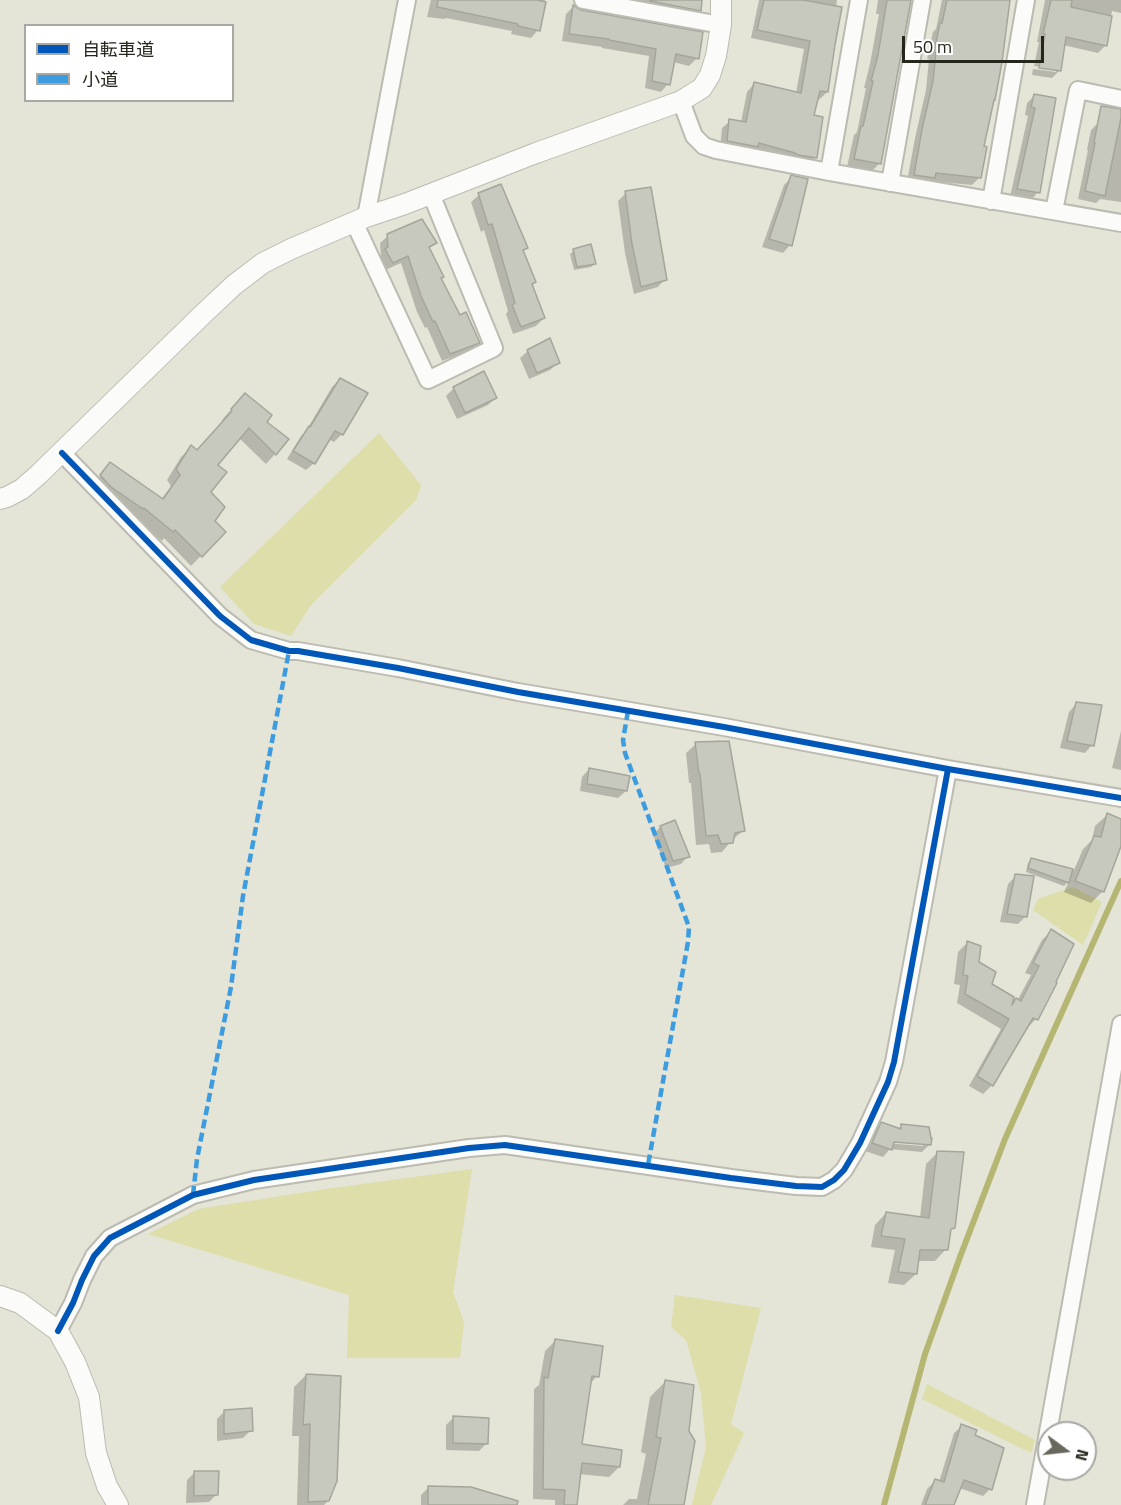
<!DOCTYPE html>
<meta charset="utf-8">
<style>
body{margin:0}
#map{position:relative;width:1121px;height:1505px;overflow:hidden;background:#e4e4d7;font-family:"Titillium Web","Noto Sans JP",sans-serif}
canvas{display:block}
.legend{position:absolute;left:24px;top:24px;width:210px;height:78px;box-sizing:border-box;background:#fff;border:2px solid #a8a8a4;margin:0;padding:8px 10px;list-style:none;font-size:18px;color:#25261c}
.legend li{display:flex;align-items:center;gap:12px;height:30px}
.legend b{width:30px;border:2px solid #a8a8a4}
.north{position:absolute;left:1037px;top:1421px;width:60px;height:60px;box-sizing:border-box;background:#fff;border:2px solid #a8a8a4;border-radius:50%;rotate:105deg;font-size:16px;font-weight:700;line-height:24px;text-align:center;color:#25261c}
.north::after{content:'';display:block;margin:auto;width:21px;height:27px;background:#68685d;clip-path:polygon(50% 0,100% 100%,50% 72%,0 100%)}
.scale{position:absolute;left:902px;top:36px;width:142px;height:27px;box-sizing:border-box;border:3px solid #25261c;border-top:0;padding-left:8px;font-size:18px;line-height:21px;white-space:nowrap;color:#25261c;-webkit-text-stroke:4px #fff;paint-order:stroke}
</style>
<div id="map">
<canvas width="1121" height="1505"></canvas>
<ul class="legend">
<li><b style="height:8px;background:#0057b8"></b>自転車道</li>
<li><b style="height:8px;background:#3c9cdf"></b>小道</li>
</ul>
<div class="north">N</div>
<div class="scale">50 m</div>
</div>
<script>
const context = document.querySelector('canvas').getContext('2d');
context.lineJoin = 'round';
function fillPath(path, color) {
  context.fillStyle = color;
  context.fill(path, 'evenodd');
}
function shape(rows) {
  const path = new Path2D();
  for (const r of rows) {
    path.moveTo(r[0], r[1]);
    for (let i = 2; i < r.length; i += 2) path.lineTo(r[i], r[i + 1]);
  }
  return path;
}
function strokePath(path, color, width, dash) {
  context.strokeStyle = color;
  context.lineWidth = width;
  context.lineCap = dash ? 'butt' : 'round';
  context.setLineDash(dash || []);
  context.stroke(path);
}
fillPath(shape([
 [379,433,421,485,416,500,311,605,291,636,254,624,220,587],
 [1073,887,1102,902,1083,945,1033,910,1038,899],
 [472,1169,453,1292,464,1322,460,1358,347,1358,349,1295,148,1234,198,1209,326,1189],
 [675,1295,761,1308,731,1424,744,1433,711,1505,692,1505,706,1447,701,1393,686,1340,671,1327],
 [927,1384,1035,1440,1031,1453,922,1399]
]), '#dddea9');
fillPath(shape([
 [431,0,545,0,538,30,531,38,511,34,512,31,446,18,444,19,427,17],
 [595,0,701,0,700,10,692,18],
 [759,0,837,0,827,92,820,99,816,98,812,116,821,118,815,158,808,165,720,149,722,128,730,121,741,122,747,92,754,84,796,93,804,49,751,38],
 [878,0,910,0,880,163,872,171,847,167,854,135,857,132,866,88,864,88,870,64,879,14,876,14],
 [942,0,1007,0,982,148,980,177,972,185,930,181,926,185,907,182,915,138,926,90,929,59,927,59,933,32,936,29],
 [1045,0,1121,0,1121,13,1112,11,1106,45,1098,53,1063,45,1060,70,1052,78,1032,75,1033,69,1056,72,1056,69,1034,66,1039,42,1037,42],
 [573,7,576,10,697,58,689,66,673,62,668,84,661,92,645,88,649,56,602,48,602,47,562,41,566,14],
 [1035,95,1038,192,1031,200,1010,197,1028,116,1025,115,1027,103],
 [1121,113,1121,202,1100,199,1096,203,1078,199,1088,150,1087,150,1091,130,1098,123],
 [792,177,790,245,783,253,762,247,784,185],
 [626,193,665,279,658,287,634,294,625,253,618,201],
 [479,195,526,248,522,252,531,285,544,318,536,326,513,334,506,314,508,311,484,230,481,232,471,202],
 [388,236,435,243,429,249,440,279,459,317,479,342,471,350,442,361,427,327,425,328,417,312,401,263,385,270,378,258,381,255,380,243],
 [574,251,594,264,591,267,574,270,570,254],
 [528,351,558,363,550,370,529,379,520,358],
 [340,379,366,394,342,434,334,442,328,439,314,463,306,470,287,459,301,436,306,431,332,387],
 [454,388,495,398,488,405,457,419,446,396],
 [235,405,265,422,275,454,266,464,239,438,216,465,209,493,214,521,224,532,191,566,164,538,162,541,133,517,91,486,111,464,161,500,171,486,167,480,181,457,191,447,196,452,224,422,222,420],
 [1076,704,1092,745,1085,753,1060,748,1069,712],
 [1121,731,1121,770,1112,768],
 [696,744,744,830,732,840,722,852,711,853,709,844,696,845,691,783,689,783,686,753],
 [589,769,626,791,618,798,580,791,582,777],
 [1107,815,1121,821,1121,842,1103,891,1091,903,1064,892,1069,881,1064,886,1026,872,1028,863,1032,860,1074,870,1083,849,1092,840,1095,826],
 [674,822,688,856,681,864,666,868,653,835,660,827],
 [1016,876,1025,917,1018,924,1000,922,1008,884],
 [1051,931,1036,1019,1027,1028,1025,1027,992,1085,983,1094,969,1086,1001,1029,957,1003,960,985,954,984,958,952,967,943,990,984,1011,1005,1016,1000,1017,1001,1031,975,1025,973,1042,940],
 [881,1124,898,1129,902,1125,930,1144,922,1152,890,1149,883,1157,865,1151,874,1132],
 [887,1140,923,1143,923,1146,886,1143],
 [937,1153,954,1227,949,1231,946,1249,935,1261,917,1261,916,1274,904,1285,888,1283,895,1250,871,1247,875,1225,886,1213,920,1218,926,1164],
 [555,1341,597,1376,590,1384,581,1446,619,1467,609,1477,579,1474,575,1505,555,1505,555,1500,533,1499,534,1389,539,1385,545,1351],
 [306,1375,328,1501,324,1505,297,1505,299,1436,292,1436,294,1387],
 [666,1381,683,1505,623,1505,629,1499,637,1499,646,1454,641,1452,650,1397],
 [225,1411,251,1430,243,1438,217,1441,217,1419],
 [453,1418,487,1443,479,1451,446,1450,446,1425],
 [962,1426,974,1436,990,1489,983,1496,959,1488,953,1505,921,1505,927,1489,935,1481,939,1482,954,1433],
 [195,1472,217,1494,209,1502,186,1503,187,1480],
 [429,1487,489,1505,421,1505,421,1495]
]), '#0003');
strokePath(shape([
 [884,1505,925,1354,960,1257,1005,1139,1121,881]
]), '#b4b672', 6);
const building = shape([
 [438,0,537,0,546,2,540,31,518,26,518,24,437,7,438,0],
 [650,0,702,0,701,11,650,1,650,0],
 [764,0,803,0,842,7,835,45,828,92,820,91,814,115,823,117,817,158,798,155,795,153,759,143,758,147,727,141,729,119,746,122,754,82,801,93,810,41,757,30,764,0],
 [887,0,911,0,881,164,854,159,861,126,863,126,873,81,871,81,878,55,887,0],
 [947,0,1010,0,1002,62,995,100,994,100,984,146,987,147,981,178,936,173,935,178,914,175,922,129,933,81,936,52,934,52,940,23,942,23,947,0],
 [1051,0,1072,0,1071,7,1112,16,1107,46,1066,37,1061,71,1039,68,1045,34,1043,34,1051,0],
 [573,5,581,10,703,32,699,59,676,54,670,85,652,81,656,49,609,40,609,39,569,34,573,5],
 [1034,94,1056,98,1040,193,1017,189,1035,108,1031,107,1034,94],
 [1101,106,1121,109,1121,118,1105,196,1085,191,1095,143,1094,142,1101,106],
 [791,175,808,179,792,246,769,239,791,175],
 [501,184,528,248,523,250,536,282,532,284,545,318,521,327,512,305,515,303,492,224,488,225,478,193,501,184],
 [651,187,667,280,641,287,632,244,625,191,651,187],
 [422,219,437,243,429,247,444,277,441,278,460,315,466,312,480,343,450,354,435,321,433,322,421,296,408,256,393,263,385,249,388,247,387,234,422,219],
 [591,244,596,264,577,267,573,249,591,244],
 [550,338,560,363,537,373,527,350,550,338],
 [484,371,497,398,465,413,453,387,484,371],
 [340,378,368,393,343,435,335,431,315,464,293,451,309,426,310,427,340,378],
 [245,393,272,415,267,422,289,439,276,455,249,428,218,465,227,472,211,492,225,507,215,521,226,532,202,557,175,530,173,532,144,508,143,509,111,487,100,475,110,462,163,499,180,475,176,469,191,445,197,450,232,411,231,409,245,393],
 [1076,702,1102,705,1094,746,1067,741,1076,702],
 [729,741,745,831,735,833,733,843,721,844,718,835,706,836,700,774,699,774,695,742,729,741],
 [589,768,630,776,627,791,587,784,589,768],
 [1107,813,1121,819,1121,846,1104,892,1075,881,1094,836,1101,837,1107,813],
 [675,820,690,857,673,861,660,826,675,820],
 [1031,858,1073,869,1069,883,1028,868,1031,858],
 [1015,874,1034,876,1027,917,1007,914,1015,874],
 [1051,929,1074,944,1056,982,1057,983,1038,1020,1033,1018,993,1086,977,1076,1009,1019,965,994,968,976,963,975,967,941,981,946,979,962,996,972,992,984,1014,997,1012,1005,1016,998,1021,1001,1039,966,1033,963,1051,929],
 [881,1122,901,1129,901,1124,929,1127,931,1138,932,1138,931,1145,894,1142,892,1150,872,1143,881,1122],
 [937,1151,964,1152,955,1228,951,1229,948,1250,920,1250,917,1274,898,1272,905,1239,881,1236,886,1212,929,1218,937,1151],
 [555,1339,603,1346,599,1377,592,1376,582,1444,622,1450,620,1467,582,1463,577,1505,564,1505,565,1490,543,1489,544,1377,548,1378,555,1339],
 [306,1374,341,1376,337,1481,329,1501,308,1502,310,1424,303,1425,306,1374],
 [665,1380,694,1385,689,1431,695,1441,684,1505,648,1505,661,1438,656,1437,665,1380],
 [252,1408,253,1431,224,1434,224,1410,252,1408],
 [453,1416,489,1418,488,1444,453,1443,453,1416],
 [961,1424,977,1430,975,1435,1004,1448,992,1490,964,1480,954,1505,925,1505,935,1479,944,1482,961,1424],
 [194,1471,219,1471,218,1495,194,1496,194,1471],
 [428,1486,471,1487,518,1501,517,1505,428,1505,428,1486]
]);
fillPath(building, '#c8c9be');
strokePath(building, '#a5a69b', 1.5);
const minor = shape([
 [583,0,721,25],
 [681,101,694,136,704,146,716,150,829,172,1121,223],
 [829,172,859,0],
 [890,183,922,0],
 [991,201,1026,0],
 [1054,211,1078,90,1121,99],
 [366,217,407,0],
 [354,222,428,380,494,348,431,194],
 [62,453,220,616,251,640,289,651,298,651,398,668,518,692,724,727,948,769,1121,798],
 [58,1331,73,1303,82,1280,94,1256,110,1238,193,1195,254,1180,469,1148,505,1145,731,1178,796,1186,822,1187,834,1180,844,1170,860,1143,888,1082,894,1062,948,769],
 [1035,1505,1121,1024]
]);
const tertiary = shape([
 [0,499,7,497,22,489,38,475,200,317,234,285,263,263,291,249,366,217,405,204,536,153,673,104,681,101,702,88,710,75,716,56,721,25,721,0],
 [0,1296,20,1303,58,1331,75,1362,89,1397,96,1453,107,1486,118,1505]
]);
strokePath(minor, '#bbbbb1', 20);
strokePath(tertiary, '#bbbbb1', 22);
strokePath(minor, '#fbfbf9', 16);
strokePath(tertiary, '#fbfbf9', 20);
strokePath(shape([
 [628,711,623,740,625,753,689,927,688,942,648,1165],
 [193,1195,197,1159,231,987,243,896,289,651]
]), '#3c9cdf', 4.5, [9, 4.5]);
strokePath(shape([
 [62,453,220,616,251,640,289,651,298,651,398,668,518,692,724,727,948,769,1121,798],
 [58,1331,73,1303,82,1280,94,1256,110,1238,193,1195,254,1180,469,1148,505,1145,731,1178,796,1186,822,1187,834,1180,844,1170,860,1143,888,1082,894,1062,948,769]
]), '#0057b8', 6);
</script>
